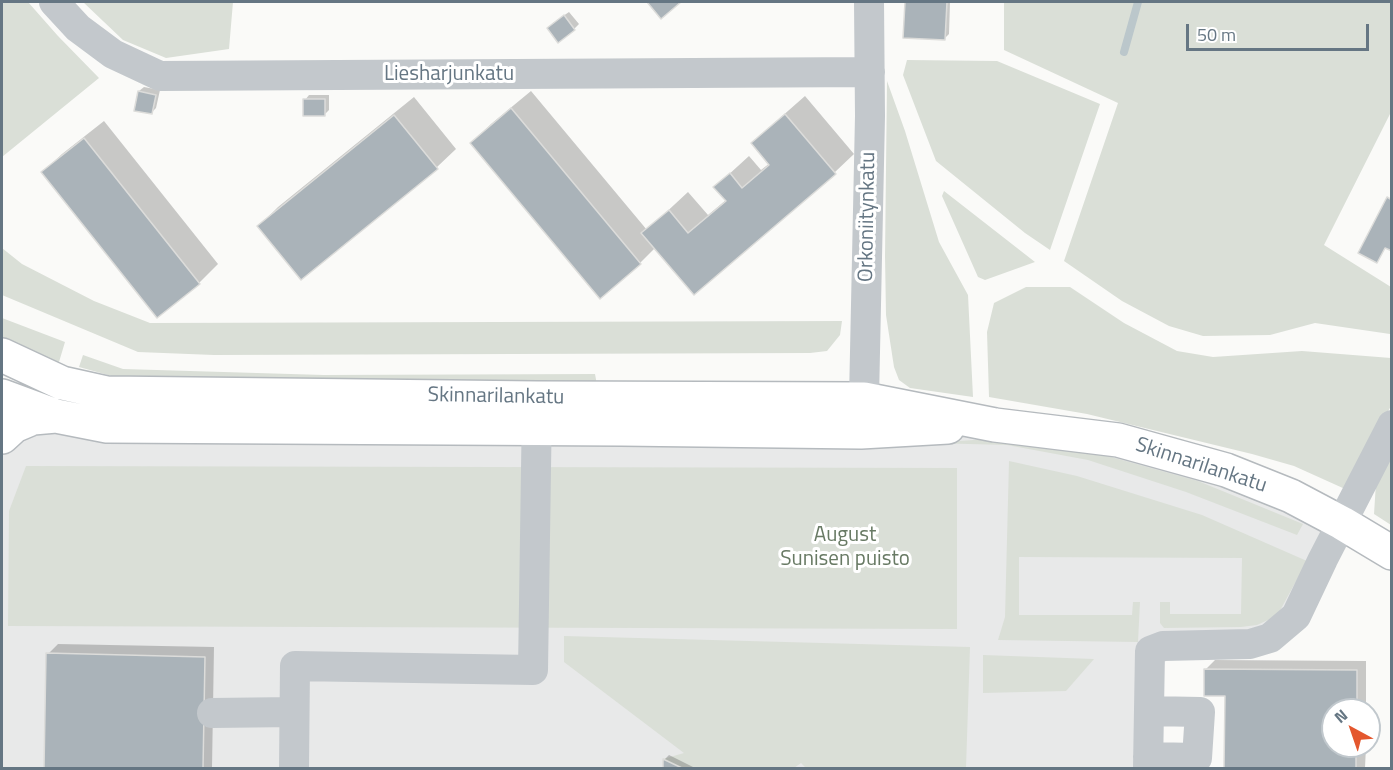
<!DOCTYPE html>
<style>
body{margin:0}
#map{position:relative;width:1393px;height:770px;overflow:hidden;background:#fafaf8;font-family:"Titillium Web",sans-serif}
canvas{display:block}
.frame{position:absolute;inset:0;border:3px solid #657683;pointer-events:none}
.north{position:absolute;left:1321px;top:698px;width:60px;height:60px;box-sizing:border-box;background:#fff;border:2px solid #c1c8cd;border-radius:50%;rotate:320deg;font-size:16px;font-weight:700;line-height:24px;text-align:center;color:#657683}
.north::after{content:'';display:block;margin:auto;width:21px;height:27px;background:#e4572e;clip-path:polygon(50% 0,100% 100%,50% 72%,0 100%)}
.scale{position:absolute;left:1186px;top:24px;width:183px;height:27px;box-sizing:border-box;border:3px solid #657683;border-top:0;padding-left:8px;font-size:18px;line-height:21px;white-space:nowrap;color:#657683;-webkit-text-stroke:4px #fff;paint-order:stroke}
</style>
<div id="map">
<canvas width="1393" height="770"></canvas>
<div class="frame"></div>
<div class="north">N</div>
<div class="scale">50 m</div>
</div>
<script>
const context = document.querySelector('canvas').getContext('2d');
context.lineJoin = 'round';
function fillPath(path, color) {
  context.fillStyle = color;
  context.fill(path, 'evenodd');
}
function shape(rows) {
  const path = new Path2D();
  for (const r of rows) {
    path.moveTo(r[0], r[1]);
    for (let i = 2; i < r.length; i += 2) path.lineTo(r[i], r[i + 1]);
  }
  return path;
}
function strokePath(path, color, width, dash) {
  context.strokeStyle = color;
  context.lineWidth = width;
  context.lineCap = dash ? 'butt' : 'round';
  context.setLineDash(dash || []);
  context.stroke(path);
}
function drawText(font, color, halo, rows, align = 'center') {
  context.font = font + ' "Titillium Web",sans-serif';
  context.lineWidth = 6;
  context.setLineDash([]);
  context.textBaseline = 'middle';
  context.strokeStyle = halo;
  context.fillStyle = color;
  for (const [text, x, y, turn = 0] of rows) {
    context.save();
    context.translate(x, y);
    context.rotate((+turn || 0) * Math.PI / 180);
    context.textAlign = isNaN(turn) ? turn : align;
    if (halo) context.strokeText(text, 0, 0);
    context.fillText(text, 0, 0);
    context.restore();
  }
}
fillPath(shape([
 [14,426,861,432,1118,440,1342,523,1270,638,1163,646,1148,768,2,768,2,437]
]), '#e8e9e9');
fillPath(shape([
 [2,2,28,2,58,36,99,78,2,157],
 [83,2,233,2,229,49,166,58,123,40],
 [1004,2,1391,2,1391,112,1324,245,1391,287,1392,331,1390,334,1315,323,1270,335,1203,336,1169,326,1122,301,1064,261,1118,103,1004,50],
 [907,60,997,61,1100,104,1050,250,1025,233,936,161,903,75],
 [887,81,905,131,939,242,968,295,973,397,910,388,899,380,894,367,886,315,885,256],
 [944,191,1035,262,985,280,978,277,942,196],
 [2,248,22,264,94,301,150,323,842,321,840,335,827,351,810,353,214,355,138,352,2,295],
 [1026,287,1070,287,1124,323,1177,351,1213,357,1302,351,1391,358,1391,406,1345,489,1294,466,1252,454,1087,414,989,397,987,332,994,303],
 [2,318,65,342,59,362,38,358,2,341],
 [83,355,123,369,324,375,595,374,597,385,126,380,79,367],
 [1003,438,1093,452,1198,481,1303,524,1297,535,1186,492,1088,460,1007,445,930,443],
 [1391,453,1391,525,1374,514,1376,483],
 [1009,461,1077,476,1202,515,1307,561,1277,616,1257,625,1241,627,1164,628,1160,623,1160,602,1170,602,1170,614,1241,614,1242,558,1019,557,1019,615,1132,615,1133,602,1140,602,1138,642,998,640,1005,617],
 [26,466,957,468,957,629,8,626,9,511],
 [564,636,970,647,966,768,806,768,801,763,794,768,682,768,663,759,684,753,564,662],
 [983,656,983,655,1094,659,1066,691,983,693]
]), '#dadfd7');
fillPath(shape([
 [906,2,950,2,949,34,945,38,905,37],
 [569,12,579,24,574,29,553,23],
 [144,87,160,90,156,108,151,113,139,91],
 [531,91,647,230,688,192,708,215,726,200,715,187,749,156,761,170,770,163,753,143,772,125,805,96,854,154,835,172,694,293,656,247,640,263,600,296,472,143,491,124],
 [309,95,329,95,329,110,324,115,305,100],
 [414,97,456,149,437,167,301,278,259,226,278,207],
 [104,121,218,264,199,283,43,172,62,154],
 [58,644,214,647,212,768,45,768,48,654],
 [1215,660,1366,661,1366,710,1333,710,1333,746,1366,746,1365,768,1226,768,1226,694,1206,669],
 [669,755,695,768,665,768,665,759]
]), '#0003');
strokePath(shape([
 [1124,52,1138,2]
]), '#bbc7cb', 8);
const building = shape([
 [647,2,681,2,661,19,647,2],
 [905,2,947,2,945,40,903,38,905,2],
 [564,15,575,30,558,43,547,28,564,15],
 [138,91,156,95,152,114,134,111,138,91],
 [303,99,325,99,325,116,303,116,303,99],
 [511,108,641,264,600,299,470,143,511,108],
 [785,114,836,174,694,295,641,233,669,210,688,233,726,201,713,187,730,173,742,188,769,165,751,143,785,114],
 [394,115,438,169,301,280,257,226,394,115],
 [84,138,200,284,157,318,41,172,84,138],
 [1387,197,1392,200,1392,251,1385,248,1377,263,1358,253,1387,197],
 [46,653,205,657,203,768,44,768,46,653],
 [1204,669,1357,670,1357,710,1333,710,1333,746,1356,746,1356,768,1224,768,1225,696,1204,696,1204,669],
 [663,759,682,768,663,768,663,759]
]);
fillPath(building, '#aab3b9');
strokePath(building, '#dcdcda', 1.5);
const major = shape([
 [2,355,62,383,107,393,537,398,864,399,995,425,1118,440,1226,470,1291,496,1342,523,1392,553],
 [2,396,56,416,107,426,621,429,861,432,948,427],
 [2,437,14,426,33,418,56,416]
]);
strokePath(major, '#b5babe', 36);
strokePath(shape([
 [54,2,78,28,113,54,160,76,870,72],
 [862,424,864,399,870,116,869,2],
 [212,713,294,712],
 [1148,757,1197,758,1200,712,1149,711],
 [294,768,295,666,533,670,537,403],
 [1148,768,1150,651,1163,646,1250,644,1270,638,1296,616,1323,559,1392,425]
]), '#c3c8cc', 30);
strokePath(major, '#fff', 33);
drawText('21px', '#657683', '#fff', [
 ["Liesharjunkatu",449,75],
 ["Orkoniitynkatu",868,217,-89],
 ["Skinnarilankatu",496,397,1],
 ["Skinnarilankatu",1201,466,18]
]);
drawText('21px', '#687a64', '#fff', [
 ["August",845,536],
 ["Sunisen puisto",845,560]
]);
</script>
